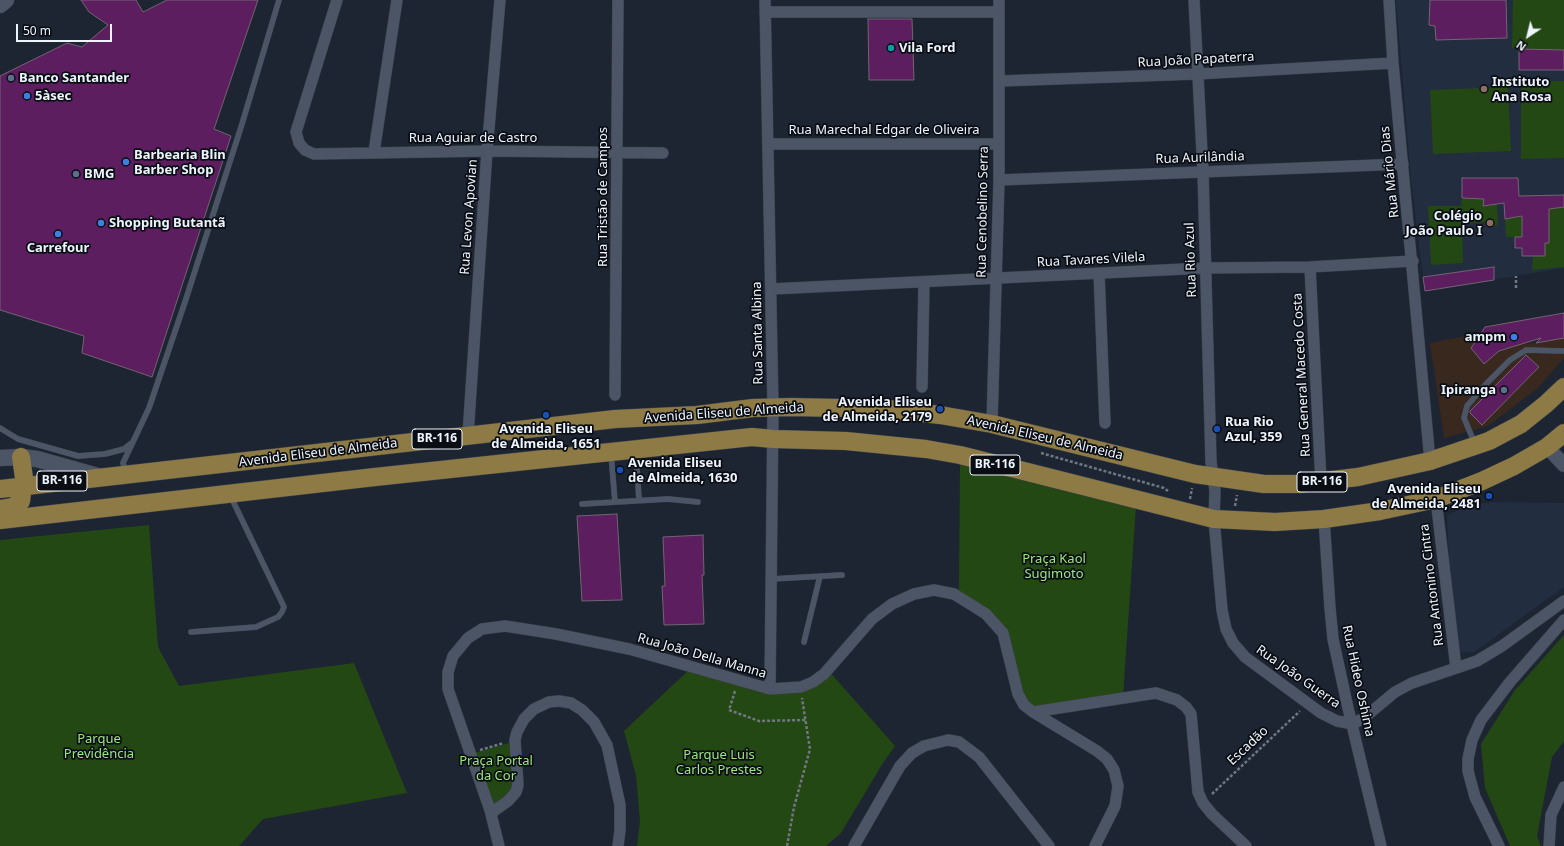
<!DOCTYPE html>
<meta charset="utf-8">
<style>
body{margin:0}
#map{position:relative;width:1564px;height:846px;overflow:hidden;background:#1d2532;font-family:"Noto Sans",sans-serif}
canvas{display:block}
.north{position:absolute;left:1508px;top:16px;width:40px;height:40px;-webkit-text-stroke:3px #0a0e14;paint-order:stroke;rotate:215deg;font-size:11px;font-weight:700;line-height:16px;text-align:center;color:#eef4fd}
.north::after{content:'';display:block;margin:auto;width:14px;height:18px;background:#eef4fd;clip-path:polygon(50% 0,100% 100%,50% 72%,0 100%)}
.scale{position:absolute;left:16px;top:24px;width:96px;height:18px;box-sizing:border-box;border:2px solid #eef4fd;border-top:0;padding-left:5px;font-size:12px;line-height:14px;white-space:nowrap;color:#eef4fd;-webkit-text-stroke:3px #0a0e14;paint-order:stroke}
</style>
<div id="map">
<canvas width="1564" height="846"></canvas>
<div class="north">N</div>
<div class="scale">50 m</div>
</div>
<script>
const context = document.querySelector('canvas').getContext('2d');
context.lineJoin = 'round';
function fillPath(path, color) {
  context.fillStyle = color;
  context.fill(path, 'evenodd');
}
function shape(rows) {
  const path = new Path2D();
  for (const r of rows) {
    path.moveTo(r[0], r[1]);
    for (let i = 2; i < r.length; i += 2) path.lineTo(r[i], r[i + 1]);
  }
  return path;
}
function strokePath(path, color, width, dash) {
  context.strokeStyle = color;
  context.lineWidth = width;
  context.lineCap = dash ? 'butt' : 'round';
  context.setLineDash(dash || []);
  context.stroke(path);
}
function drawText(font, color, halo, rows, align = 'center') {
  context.font = font + ' "Noto Sans",sans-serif';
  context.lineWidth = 3.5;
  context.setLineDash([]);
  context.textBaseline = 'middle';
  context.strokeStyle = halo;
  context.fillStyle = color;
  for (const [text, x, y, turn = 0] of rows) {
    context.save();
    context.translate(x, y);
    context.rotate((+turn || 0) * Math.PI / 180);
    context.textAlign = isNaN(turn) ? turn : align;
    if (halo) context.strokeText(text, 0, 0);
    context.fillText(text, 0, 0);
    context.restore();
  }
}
fillPath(shape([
 [1515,321,1519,345,1564,338,1564,358,1538,388,1488,426,1444,438,1430,343,1481,333,1485,327]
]), '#38281d');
fillPath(shape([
 [1396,0,1564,0,1564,268,1425,291,1411,179],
 [1492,502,1564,503,1564,587,1474,652,1463,653,1454,647,1452,635,1447,515,1470,505]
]), '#222d40');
fillPath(shape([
 [1513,0,1564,0,1564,50,1512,48],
 [1521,81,1564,81,1564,158,1521,159],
 [1508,87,1511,151,1433,154,1430,90],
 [1462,198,1484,199,1484,205,1497,204,1498,225,1490,227,1484,222,1462,224,1463,263,1431,265,1428,206,1461,206],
 [1564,207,1564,267,1532,270,1533,256,1545,256,1545,243,1549,243,1549,221,1522,222,1522,237,1506,237,1505,219,1524,216,1524,211],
 [960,464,1136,506,1123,696,1035,710,1023,693,1004,625,959,591],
 [149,525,158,647,179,686,354,663,407,793,263,819,239,846,0,846,0,540],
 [1564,635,1564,741,1552,757,1537,836,1541,846,1510,846,1485,788,1481,744,1515,690],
 [691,668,740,682,801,687,828,670,895,746,883,763,841,833,826,846,637,846,640,821,636,775,624,731],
 [513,742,514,792,490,810,470,754]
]), '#244813');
const building = shape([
 [81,0,136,0,143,12,167,0,258,0,214,129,231,136,152,377,82,353,84,336,0,310,0,76,67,43,82,47,108,25,89,12,81,0],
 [1430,0,1506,0,1507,38,1436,40,1435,26,1429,25,1430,0],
 [868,19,912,19,914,80,869,80,868,19],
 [1519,49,1564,50,1564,70,1519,70,1519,49],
 [1462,178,1518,178,1519,196,1564,195,1564,207,1549,209,1549,243,1545,243,1545,256,1522,256,1522,248,1515,248,1515,237,1522,237,1522,216,1505,219,1504,203,1483,206,1484,199,1462,198,1462,178],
 [1494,267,1494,280,1425,291,1423,277,1494,267],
 [1564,313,1564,338,1536,343,1541,338,1499,351,1484,364,1471,348,1485,327,1564,313],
 [1526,355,1539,367,1482,425,1470,413,1470,411,1526,355],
 [617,514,622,600,582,601,577,516,617,514],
 [703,535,704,575,702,575,704,624,664,625,662,586,665,586,663,537,703,535]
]);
fillPath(building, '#5d1e60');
strokePath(building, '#726472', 1);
const service = shape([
 [0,428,18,439,78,456,105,454,124,449,130,444],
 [1475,444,1464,418,1467,406,1486,384,1510,360,1526,350,1564,351],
 [636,452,639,500],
 [611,454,615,502],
 [126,473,123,463,149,408,185,302,242,124,279,0],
 [582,504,668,499,698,502],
 [771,579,842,575],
 [191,632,256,627,278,617,282,612,284,607,231,497],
 [804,642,820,576]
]);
const minor = shape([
 [337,0,296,132,299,143,305,150,314,154,487,151,663,153],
 [765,0,773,408,770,689],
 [1194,0,1203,172,1211,462,1215,491,1214,519,1222,610,1226,629,1233,643,1245,657,1321,713,1337,721,1353,724,1365,717,1395,692,1412,683,1477,661,1502,646,1564,601],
 [1389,0,1393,63,1430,461],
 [765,12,998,12],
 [1000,81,1197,74,1393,63],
 [769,144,999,144],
 [374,152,397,0],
 [999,180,1403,164],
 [1310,267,1321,482],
 [1099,273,1105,423],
 [771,289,1205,268,1310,267,1413,261],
 [922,387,924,282],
 [615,395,618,0],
 [992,424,999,180,999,0],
 [468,435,487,151,500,0],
 [1436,499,1456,668],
 [1324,519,1330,608,1333,639,1348,708,1381,846],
 [1033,712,1156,693,1177,700,1186,707,1191,714,1198,792,1203,803,1212,814,1246,846],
 [491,813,508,801,516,792,518,785,515,740,517,732,524,719,534,709,549,702,559,701,571,703,582,710,594,722,607,745,620,805,620,830,618,846],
 [499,846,490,810,448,689,448,672,453,656,468,638,482,629,505,626,556,634,629,649,770,689,801,687,813,682,824,674,872,619,892,604,914,594,934,590,954,594,986,614,1003,633,1018,694,1024,705,1033,712,1097,751,1107,759,1114,770,1118,786,1115,806,1095,846],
 [854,846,900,766,912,753,924,746,948,740,959,742,979,757,1049,846],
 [1499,846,1475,797,1468,771,1468,759,1472,740,1481,720,1510,682,1564,620],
 [1549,846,1551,815,1564,787]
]);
const tertiary = shape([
 [1547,447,1564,465]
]);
const secondary = shape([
 [0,5,6,0],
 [0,458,21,457,37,459,101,477]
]);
const primary = shape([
 [0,489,615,419,697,415,753,408,791,407,889,409,940,415,992,424,1195,474,1264,484,1298,484,1358,477,1430,461,1489,441,1521,424,1546,404,1564,387],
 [0,509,13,507,21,501,24,478,21,457],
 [0,520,375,477,752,437,773,439,846,441,926,449,960,455,1214,519,1275,522,1324,519,1380,511,1436,499,1482,481,1514,466,1547,447,1564,433]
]);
strokePath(service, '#3a414c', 6);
strokePath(minor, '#3a414c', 12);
strokePath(tertiary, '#3a414c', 15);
strokePath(secondary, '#3a414c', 17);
strokePath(primary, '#3a414c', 19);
strokePath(shape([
 [1516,288,1516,276],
 [1041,453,1164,488,1168,491],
 [1190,499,1192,488],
 [1235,506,1237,495],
 [735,691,729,710,759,721,806,720],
 [480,750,504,743],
 [1212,794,1300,711],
 [787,846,794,807,810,749,802,698]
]), '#707783', 2.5, [3, 2]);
strokePath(service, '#4c5565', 5.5);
strokePath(minor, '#4c5565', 11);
strokePath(tertiary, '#4c5565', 14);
strokePath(secondary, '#4c5565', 16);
strokePath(primary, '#8d7a45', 18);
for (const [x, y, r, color] of [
 [891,48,4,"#0f9aa8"],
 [11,78,4,"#5c6f8a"],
 [1484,89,4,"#8d6e63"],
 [27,96,4,"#3f7fe0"],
 [126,162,4,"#3f7fe0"],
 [76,174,4,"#5c6f8a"],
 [101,223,4,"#3f7fe0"],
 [1490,223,4,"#8d6e63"],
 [58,234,4,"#3f7fe0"],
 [1514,337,4,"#3f7fe0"],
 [1504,390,4,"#5c6f8a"],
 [940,409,4,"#1a4fb4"],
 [546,415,4,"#1a4fb4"],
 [1217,429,4,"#1a4fb4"],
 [620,470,4,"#1a4fb4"],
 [1489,496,4,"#1a4fb4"]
]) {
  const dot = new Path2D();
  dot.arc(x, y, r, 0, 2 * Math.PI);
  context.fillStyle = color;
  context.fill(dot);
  strokePath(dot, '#0a0e14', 1.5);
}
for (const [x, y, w] of [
 [437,439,50],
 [995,465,50],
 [62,481,50],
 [1322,482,50]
]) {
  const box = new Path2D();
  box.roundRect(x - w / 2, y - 10, w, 20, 3);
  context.fillStyle = '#0a0e14';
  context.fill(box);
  strokePath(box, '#eef4fd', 1);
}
drawText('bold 12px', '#eef4fd', null, [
 ["BR-116",437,439],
 ["BR-116",995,465],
 ["BR-116",62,481],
 ["BR-116",1322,482]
]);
drawText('bold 13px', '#eef4fd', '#0a0e14', [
 ["Vila Ford",899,48],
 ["Banco Santander",19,78],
 ["Instituto",1492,82],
 ["Ana Rosa",1492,97],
 ["5àsec",35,96],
 ["Barbearia Blin",134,155],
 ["Barber Shop",134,170],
 ["BMG",84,174],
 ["Colégio",1482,216,"right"],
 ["João Paulo I",1482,231,"right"],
 ["Shopping Butantã",109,223],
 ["Carrefour",58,248,"center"],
 ["ampm",1506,337,"right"],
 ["Ipiranga",1496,390,"right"],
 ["Avenida Eliseu",932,402,"right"],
 ["de Almeida, 2179",932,417,"right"],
 ["Rua Rio",1225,422],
 ["Azul, 359",1225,437],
 ["Avenida Eliseu",546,429,"center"],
 ["de Almeida, 1651",546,444,"center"],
 ["Avenida Eliseu",628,463],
 ["de Almeida, 1630",628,478],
 ["Avenida Eliseu",1481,489,"right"],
 ["de Almeida, 2481",1481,504,"right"]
], 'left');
drawText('13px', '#eef4fd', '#0a0e14', [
 ["Rua João Papaterra",1196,60,-3],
 ["Rua Marechal Edgar de Oliveira",884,130],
 ["Rua Aguiar de Castro",473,138],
 ["Rua Aurilândia",1200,158,-2],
 ["Rua Mário Dias",1390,172,-96],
 ["Rua Tristão de Campos",603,197,-90],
 ["Rua Cenobelino Serra",983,212,-89],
 ["Rua Levon Apovian",469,217,-86],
 ["Rua Tavares Vilela",1091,260,-3],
 ["Rua Rio Azul",1191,260,-92],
 ["Rua Santa Albina",758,333,-91],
 ["Rua General Macedo Costa",1302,375,-93],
 ["Avenida Eliseu de Almeida",724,413,-4],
 ["Avenida Eliseu de Almeida",1045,438,13],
 ["Avenida Eliseu de Almeida",318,453,-7],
 ["Rua Antonino Cintra",1432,585,-97],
 ["Rua João Della Manna",702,656,16],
 ["Rua João Guerra",1298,677,35],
 ["Rua Hideo Oshima",1358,681,78],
 ["Escadão",1248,746,-43]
]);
drawText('13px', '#9ce77e', '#0a0e14', [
 ["Praça Kaol",1054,559],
 ["Sugimoto",1054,574],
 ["Parque",99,739],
 ["Previdência",99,754],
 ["Parque Luis",719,755],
 ["Carlos Prestes",719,770],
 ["Praça Portal",496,761],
 ["da Cor",496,776]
]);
</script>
